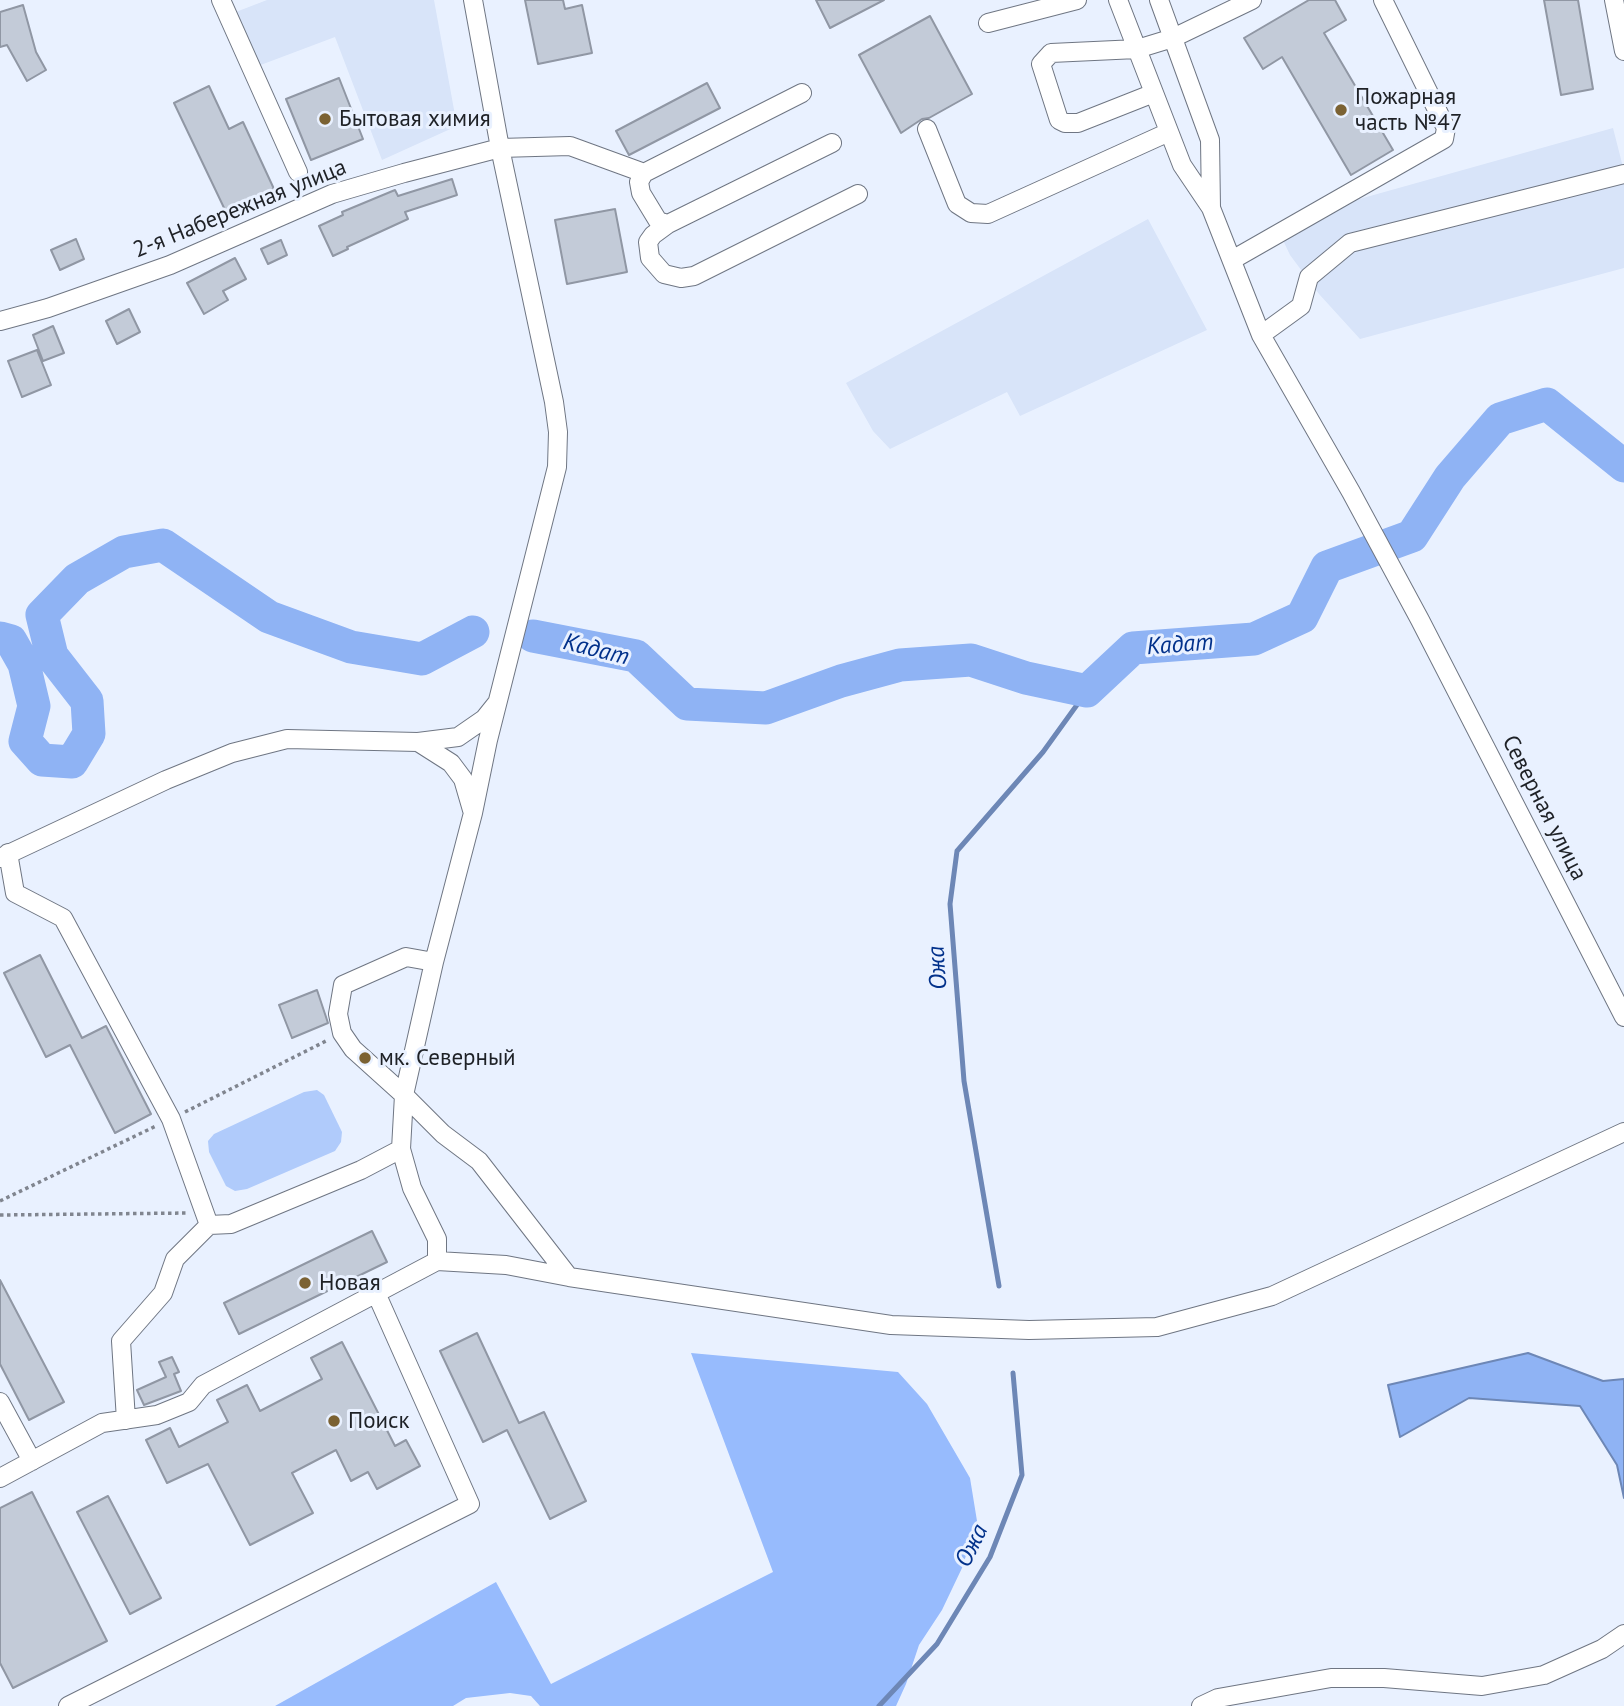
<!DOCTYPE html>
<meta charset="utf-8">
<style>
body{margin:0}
canvas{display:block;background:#e9f1ff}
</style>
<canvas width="1624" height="1706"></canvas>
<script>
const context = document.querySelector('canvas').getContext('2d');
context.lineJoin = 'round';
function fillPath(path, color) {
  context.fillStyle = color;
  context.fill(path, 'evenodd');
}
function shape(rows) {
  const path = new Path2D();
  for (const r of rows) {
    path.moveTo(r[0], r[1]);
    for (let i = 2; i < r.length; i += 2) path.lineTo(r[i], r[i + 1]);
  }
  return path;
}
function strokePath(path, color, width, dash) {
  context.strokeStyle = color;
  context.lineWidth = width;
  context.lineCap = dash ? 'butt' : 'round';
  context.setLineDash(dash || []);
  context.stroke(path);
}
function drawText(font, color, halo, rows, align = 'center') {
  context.font = font + ' "PT Sans",sans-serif';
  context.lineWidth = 6;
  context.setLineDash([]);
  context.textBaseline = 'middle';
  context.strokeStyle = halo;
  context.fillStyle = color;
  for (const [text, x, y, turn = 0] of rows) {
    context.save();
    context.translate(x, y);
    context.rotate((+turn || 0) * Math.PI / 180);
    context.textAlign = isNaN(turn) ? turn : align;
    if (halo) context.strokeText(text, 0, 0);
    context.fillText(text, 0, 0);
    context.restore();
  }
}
fillPath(shape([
 [267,0,434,0,457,126,382,160,335,37,250,69,228,15],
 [1613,128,1624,171,1624,268,1360,339,1319,294,1290,255,1281,236,1345,203],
 [1148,219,1207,330,1020,416,1007,392,890,449,873,431,846,383]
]), '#d8e4f9');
fillPath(shape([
 [317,1090,324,1095,342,1132,341,1142,335,1151,247,1189,235,1191,226,1186,209,1152,208,1141,214,1134,304,1092]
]), '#b0cbfb');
fillPath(shape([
 [691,1353,898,1372,927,1404,970,1478,977,1521,962,1568,942,1610,919,1645,906,1684,896,1706,540,1706,531,1696,510,1693,466,1698,453,1706,275,1706,496,1582,551,1684,773,1572]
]), '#97bbfd');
const water = shape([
 [1528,1353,1603,1381,1624,1379,1624,1498,1617,1465,1580,1406,1469,1398,1400,1437,1388,1385,1528,1353]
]);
fillPath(water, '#8fb3f4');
strokePath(water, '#6d87b6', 2);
strokePath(shape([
 [999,1286,964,1081,950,904,957,851,1043,752,1087,691],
 [879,1706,937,1644,990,1557,1022,1475,1013,1373]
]), '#6d87b6', 5);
strokePath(shape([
 [533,636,636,656,687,704,766,708,841,681,900,665,971,660,1026,678,1087,691,1133,648,1254,639,1302,617,1327,567,1412,536,1450,477,1500,419,1547,404,1624,466],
 [0,638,11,641,24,664,34,706,25,741,42,760,72,762,89,734,87,701,52,656,42,615,77,579,124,552,163,545,269,617,351,647,422,659,473,632]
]), '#8fb3f4', 33);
const building = shape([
 [525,0,563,0,565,9,582,5,592,53,538,64,525,0],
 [816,0,884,0,830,28,816,0],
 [1309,0,1335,0,1346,20,1324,33,1393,150,1351,175,1282,57,1263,69,1244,38,1309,0],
 [1544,0,1578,0,1593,89,1561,95,1544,0],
 [23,5,36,52,46,70,27,81,7,45,0,47,0,12,23,5],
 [930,16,972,94,929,118,922,119,901,133,859,55,930,16],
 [339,78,363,139,311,160,286,99,339,78],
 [707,83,720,108,629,155,616,131,707,83],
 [209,86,229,129,243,122,274,189,226,212,174,103,209,86],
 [452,179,457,195,405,212,408,219,347,247,348,249,333,256,319,226,343,215,342,212,395,190,398,196,452,179],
 [615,209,627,272,567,284,555,220,615,209],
 [76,239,84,259,60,270,51,250,76,239],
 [281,240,287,255,268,264,261,249,281,240],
 [235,258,246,279,223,291,228,300,204,314,187,283,235,258],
 [129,309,140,332,117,344,106,321,129,309],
 [53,326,64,353,43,361,33,335,53,326],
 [37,350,51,385,22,397,8,361,37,350],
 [40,955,82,1038,106,1026,151,1114,115,1133,70,1045,46,1057,4,973,40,955],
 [317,990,328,1023,292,1038,279,1005,317,990],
 [372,1231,387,1262,239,1334,224,1303,372,1231],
 [0,1280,64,1402,29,1420,0,1364,0,1280],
 [477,1333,519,1423,544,1412,586,1501,550,1519,507,1430,483,1442,440,1351,477,1333],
 [342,1342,395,1446,406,1440,420,1466,377,1489,368,1472,351,1481,336,1450,292,1473,313,1513,250,1545,208,1464,167,1483,146,1440,170,1428,179,1447,228,1422,217,1400,247,1385,260,1411,322,1379,311,1358,342,1342],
 [172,1357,179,1372,174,1374,181,1391,144,1405,137,1390,166,1377,159,1362,172,1357],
 [32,1492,107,1641,13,1688,0,1663,0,1508,32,1492],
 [108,1496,161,1598,130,1614,77,1512,108,1496]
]);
fillPath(building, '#c3cbd8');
strokePath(building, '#9097a4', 2);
const minor = shape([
 [221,0,298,172],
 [1118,0,1182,165,1211,208,1261,335,1351,492,1420,620,1624,1017],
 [1159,0,1210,140,1211,208],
 [1614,0,1624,51],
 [988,23,1077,0],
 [1154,93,1078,123,1065,123,1059,120,1041,64,1051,53,1137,49,1173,38,1252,0],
 [927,129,957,204,971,213,988,214,1169,132],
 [644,173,639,182,641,193,658,221,668,224,832,143],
 [668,224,653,235,648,242,650,258,664,274,681,278,694,276,858,194],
 [1232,260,1444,139,1446,128,1383,0],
 [0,321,48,308,170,265,332,194,404,173,500,148,570,146,644,173,802,93],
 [1261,335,1301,306,1309,277,1350,243,1624,174],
 [418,742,458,737,484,719,496,704],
 [8,853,15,893,63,918,171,1119,209,1225,231,1224,361,1170,401,1149],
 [0,858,166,780,232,753,287,739,418,742,451,763,463,779,472,810],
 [434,962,406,957,343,985,338,1014,342,1033,353,1049,404,1095,443,1134,479,1161,569,1277],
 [437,1261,437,1239,412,1188,401,1149,404,1095,434,962,473,813,488,740,557,467,558,432,554,402,500,148,473,0],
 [0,1402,32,1461],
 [126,1420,121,1341,163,1293,175,1259,209,1225],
 [0,1478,102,1423,157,1415,189,1402,203,1385,437,1261,506,1265,569,1277,891,1325,1029,1330,1157,1327,1272,1296,1624,1132],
 [68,1706,470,1504,376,1293],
 [1201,1706,1218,1698,1331,1678,1384,1678,1482,1686,1544,1675,1602,1649,1624,1634]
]);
strokePath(minor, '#6f7683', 20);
strokePath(shape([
 [185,1112,328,1040],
 [0,1201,156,1126],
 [0,1215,187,1213]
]), '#80858f', 3.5, [3.5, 3.5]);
strokePath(minor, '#fff', 18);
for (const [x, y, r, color] of [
 [1341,110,7,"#7b6233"],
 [325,119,7,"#7b6233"],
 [365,1058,7,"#7b6233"],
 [305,1283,7,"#7b6233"],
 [334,1421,7,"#7b6233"]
]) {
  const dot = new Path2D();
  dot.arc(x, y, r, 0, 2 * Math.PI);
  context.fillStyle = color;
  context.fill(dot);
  strokePath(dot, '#e9f1ff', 2.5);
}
drawText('23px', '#1e2126', '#e9f1ff', [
 ["Пожарная",1355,97],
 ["часть №47",1355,123],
 ["Бытовая химия",339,119],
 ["мк. Северный",379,1058],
 ["Новая",319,1283],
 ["Поиск",348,1421]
], 'left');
drawText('23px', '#1e2126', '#e9f1ff', [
 ["2-я Набережная улица",240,209,-22],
 ["Северная улица",1544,808,63]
]);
drawText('italic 24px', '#02318b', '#e9f1ff', [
 ["Кадат",1180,645,-4],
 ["Кадат",596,650,14],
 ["Ожа",938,968,-94],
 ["Ожа",972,1546,-64]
]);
</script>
